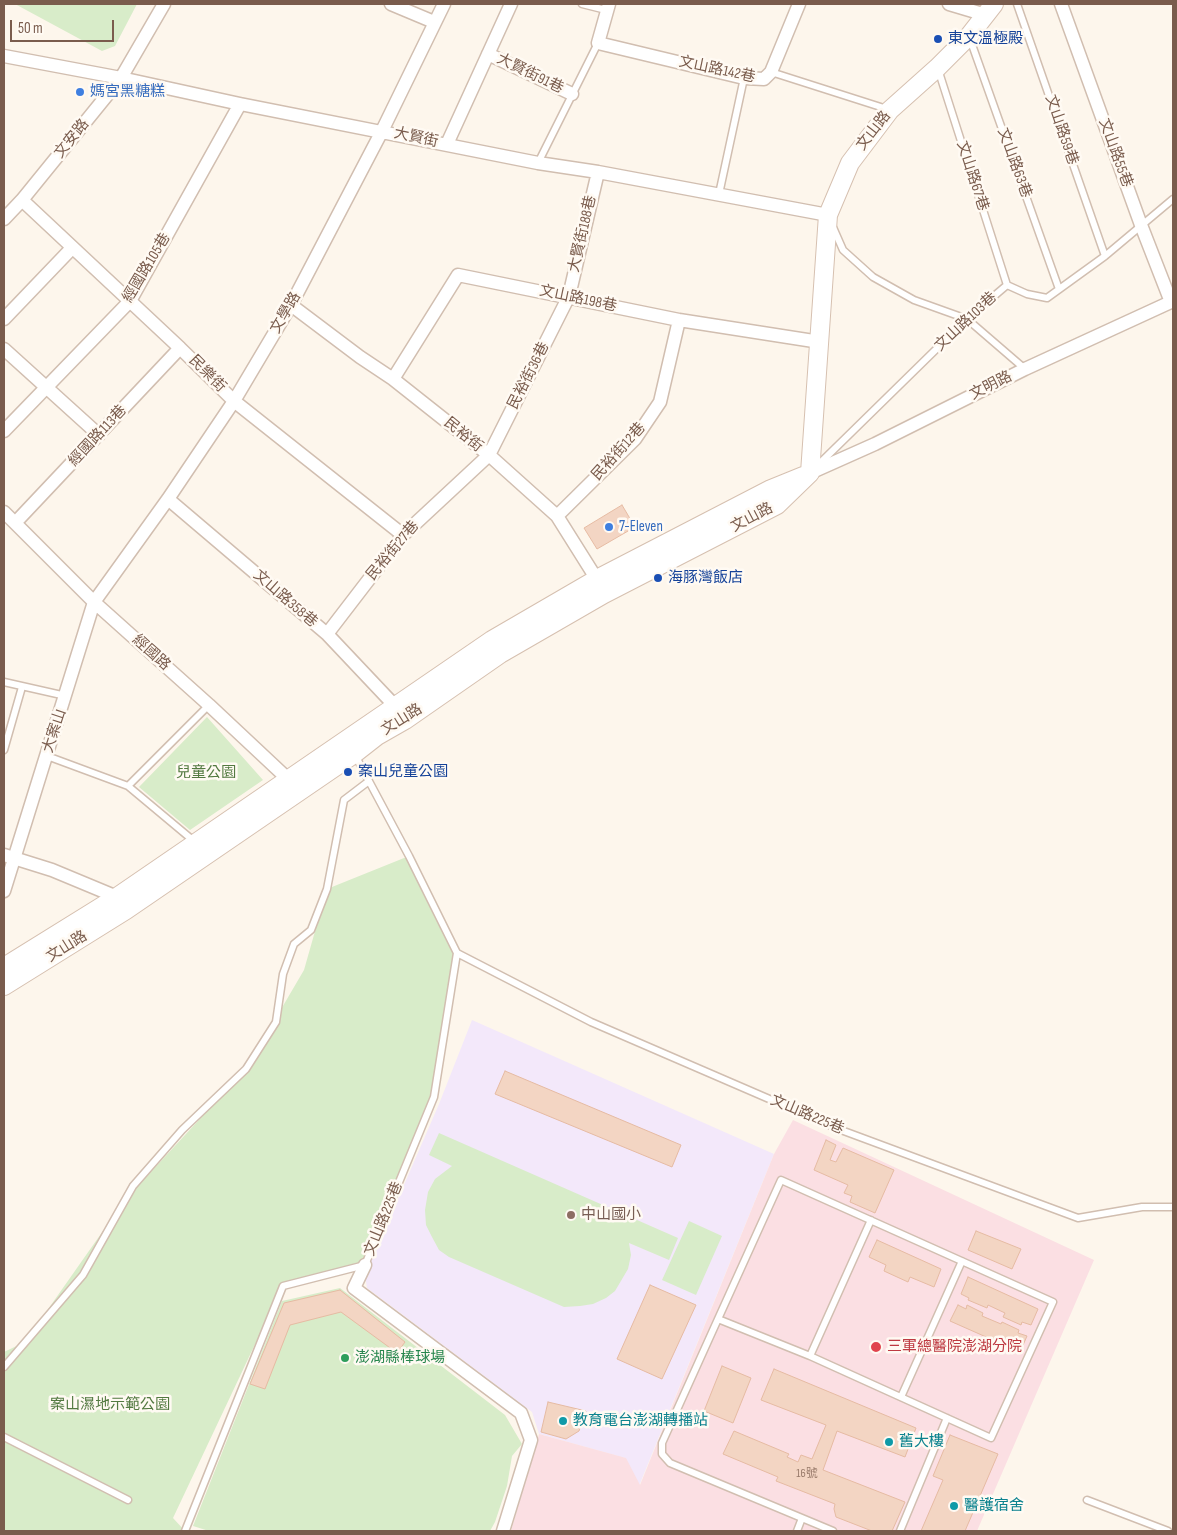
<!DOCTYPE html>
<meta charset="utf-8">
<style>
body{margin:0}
#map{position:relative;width:1177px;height:1535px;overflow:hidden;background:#fdf6ec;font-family:"Sofia Sans Condensed",sans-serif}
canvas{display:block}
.frame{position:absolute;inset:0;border:5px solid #7a5c4d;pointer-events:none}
.scale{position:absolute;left:10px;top:20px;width:104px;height:22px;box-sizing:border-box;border:2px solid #7a5c4d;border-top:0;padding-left:6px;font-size:15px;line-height:18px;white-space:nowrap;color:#7a5c4d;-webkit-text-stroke:4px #fffaf3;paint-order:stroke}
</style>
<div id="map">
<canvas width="1177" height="1535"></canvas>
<div class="frame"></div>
<div class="scale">50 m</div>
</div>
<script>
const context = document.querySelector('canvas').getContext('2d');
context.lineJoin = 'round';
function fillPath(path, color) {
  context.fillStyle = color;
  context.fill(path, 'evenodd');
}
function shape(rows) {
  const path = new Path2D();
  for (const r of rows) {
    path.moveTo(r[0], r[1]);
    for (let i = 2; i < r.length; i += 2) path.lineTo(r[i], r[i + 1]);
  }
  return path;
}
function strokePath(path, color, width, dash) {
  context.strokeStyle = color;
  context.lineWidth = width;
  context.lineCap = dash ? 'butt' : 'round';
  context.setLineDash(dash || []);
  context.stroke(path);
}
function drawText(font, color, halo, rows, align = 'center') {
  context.font = font + ' "Sofia Sans Condensed","Noto Sans TC",sans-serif';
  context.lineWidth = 5;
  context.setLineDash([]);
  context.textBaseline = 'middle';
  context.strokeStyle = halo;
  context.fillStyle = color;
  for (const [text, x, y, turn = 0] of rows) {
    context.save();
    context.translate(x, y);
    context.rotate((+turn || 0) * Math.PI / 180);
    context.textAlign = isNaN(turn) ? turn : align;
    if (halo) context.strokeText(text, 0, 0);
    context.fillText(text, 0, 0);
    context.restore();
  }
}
fillPath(shape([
 [472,1020,774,1154,639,1486,625,1458,539,1434,532,1412,367,1288,365,1275,439,1104]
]), '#f3e8fa');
fillPath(shape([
 [793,1120,1094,1260,977,1531,511,1531,539,1434,626,1458,640,1485,774,1154]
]), '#fbdfe3');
fillPath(shape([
 [15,4,137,4,115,46,102,51],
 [207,717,263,780,190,830,139,787],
 [409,856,457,953,434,1097,365,1265,282,1287,173,1518,185,1531,4,1531,4,1352,25,1342,124,1201,246,1069,304,970,327,889],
 [439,1133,678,1238,669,1260,629,1243,631,1255,628,1269,615,1291,606,1298,593,1304,580,1306,564,1307,449,1257,439,1250,432,1237,426,1225,425,1210,428,1192,435,1179,452,1166,429,1155],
 [689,1221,722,1236,696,1295,662,1280],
 [340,1288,505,1415,522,1444,512,1456,507,1486,495,1522,490,1531,209,1531,193,1526,282,1301]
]), '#d8ecc9');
const building = shape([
 [622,505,635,527,597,549,584,528,622,505],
 [505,1071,681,1145,672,1167,495,1094,505,1071],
 [826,1140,836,1145,830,1160,836,1162,843,1148,894,1170,875,1213,850,1202,852,1196,844,1193,848,1185,814,1170,826,1140],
 [976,1231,1021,1249,1012,1269,968,1250,976,1231],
 [877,1240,941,1269,934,1287,910,1277,908,1282,884,1271,886,1265,869,1257,877,1240],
 [968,1277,1038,1309,1031,1325,1022,1322,1021,1325,1003,1317,1005,1313,988,1305,987,1308,968,1300,969,1298,961,1294,968,1277],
 [650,1285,696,1305,662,1379,617,1359,650,1285],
 [340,1290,405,1342,397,1353,341,1312,290,1325,265,1389,250,1384,284,1303,340,1290],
 [958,1305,966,1309,967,1305,983,1313,982,1316,1001,1324,1002,1322,1019,1330,1018,1333,1027,1336,1020,1352,950,1321,958,1305],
 [722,1366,751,1378,733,1423,704,1411,722,1366],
 [774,1369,916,1428,905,1457,837,1431,823,1470,905,1502,892,1531,872,1531,836,1517,834,1509,835,1504,776,1481,778,1477,723,1454,734,1431,789,1454,787,1457,798,1462,801,1455,812,1459,826,1425,761,1400,774,1369],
 [548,1402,586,1411,579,1431,566,1439,541,1432,548,1402],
 [950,1435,998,1454,965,1531,921,1531,943,1480,933,1476,950,1435]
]);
fillPath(building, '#f3d5c3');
strokePath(building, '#e6bba3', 1);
const lane = shape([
 [582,4,606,10],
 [1017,4,1105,256],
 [970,39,1059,289],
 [938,69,1007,285],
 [771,72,887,109],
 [538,163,598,43],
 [719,194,744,78],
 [832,225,843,250,873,277,914,300,967,319,1025,369],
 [818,465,967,319,1007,285,1027,294,1047,298,1105,256,1173,199],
 [4,682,66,696],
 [4,750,22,687],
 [47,756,128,786,195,842],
 [128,786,209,705],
 [457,953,591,1022,841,1130,1078,1218,1142,1207,1173,1207],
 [718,1319,810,1356,991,1438,1053,1302,781,1180,718,1319,662,1443,662,1454,670,1463,833,1531],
 [810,1356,871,1220],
 [4,1367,83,1275,133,1186,182,1130,246,1069,276,1022,283,974,294,944,311,930,327,889,344,800,369,781],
 [901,1397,962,1261],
 [4,1437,128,1500],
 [1087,1500,1168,1531],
 [185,1531,283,1286,365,1265,434,1097,457,953,409,856,355,755],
 [797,1531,802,1518],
 [900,1531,947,1418]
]);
const street = shape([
 [391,4,434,22],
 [609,4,598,43,744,78,764,79,771,72,799,4],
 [949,4,986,15],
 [1061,4,1141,225,1171,302],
 [488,54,572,94],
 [4,56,121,78,240,104,538,163,598,172,828,215],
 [447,144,511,4],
 [22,200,180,348,234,401,403,535],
 [4,219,22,200,121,78,164,4],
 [291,305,360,357,393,379,489,455,557,516,601,586],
 [4,319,72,248],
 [4,349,99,435],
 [393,379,458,275,679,320,820,342],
 [4,431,130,301,240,104],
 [810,473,875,444,1025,369,1173,301],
 [168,499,327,634,395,706],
 [4,512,94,602,209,705,289,780,293,785],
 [557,516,635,439,660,402,679,320],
 [15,523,180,348],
 [327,634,403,535,489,455,569,296,598,172],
 [4,855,52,870,117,897],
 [4,891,94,602,168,499,234,401,291,305,382,131,444,4],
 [365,1265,354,1288,521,1413,531,1440,503,1531]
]);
const secondary = shape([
 [4,967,117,897,492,640,597,579,771,489,803,476],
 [4,986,126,910,354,754,377,736,405,720,500,654,604,594,777,505,810,473,828,215,850,163,890,110,937,68,969,36,994,4]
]);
strokePath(lane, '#d1beb0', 9);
strokePath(street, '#d1beb0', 15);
strokePath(secondary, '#d6c0b0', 20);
strokePath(lane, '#fff', 6);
strokePath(street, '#fff', 12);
strokePath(secondary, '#fff', 18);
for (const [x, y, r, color] of [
 [938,39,5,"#1a4fb4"],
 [80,92,5,"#3f7fe0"],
 [609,527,5,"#3f7fe0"],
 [658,578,5,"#1a4fb4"],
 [348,772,5,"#1a4fb4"],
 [571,1215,5,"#8d6e63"],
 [876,1347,6,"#e0444e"],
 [345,1358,5,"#2e9e5b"],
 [563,1421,5,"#0f9aa8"],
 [889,1442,5,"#0f9aa8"],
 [954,1506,5,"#0f9aa8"]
]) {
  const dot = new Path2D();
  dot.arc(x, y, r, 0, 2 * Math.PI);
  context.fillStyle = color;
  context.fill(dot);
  strokePath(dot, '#fffaf3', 2);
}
drawText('12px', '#987a6a', null, [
 ["16號",807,1474]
]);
drawText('15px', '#164399', '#fffaf3', [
 ["東文溫極殿",948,39],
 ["海豚灣飯店",668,578],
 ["案山兒童公園",358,772]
], 'left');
drawText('15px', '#7a5c4d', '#fffaf3', [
 ["文山路142巷",717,70,12],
 ["大賢街91巷",530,74,26],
 ["文山路59巷",1061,130,71],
 ["文山路",874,131,-52],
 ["大賢街",416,138,12],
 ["文安路",72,139,-51],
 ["文山路55巷",1115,153,70],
 ["文山路63巷",1014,163,70],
 ["文山路67巷",972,176,72],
 ["大賢街188巷",583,234,-77],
 ["經國路105巷",147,268,-59],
 ["文山路198巷",578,299,12],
 ["文學路",286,313,-60],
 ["文山路103巷",966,322,-43],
 ["民樂街",207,374,45],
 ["民裕街36巷",529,376,-63],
 ["文明路",991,386,-27],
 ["民裕街",463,435,39],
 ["經國路113巷",98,436,-47],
 ["民裕街12巷",619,452,-48],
 ["文山路",752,518,-28],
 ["民裕街27巷",393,551,-50],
 ["文山路358巷",285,599,41],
 ["經國路",151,653,42],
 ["文山路",402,720,-32],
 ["大案山",55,731,-72],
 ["文山路",67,947,-32],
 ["文山路225巷",807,1115,23],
 ["文山路225巷",384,1219,-68]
]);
drawText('15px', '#366cbe', '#fffaf3', [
 ["媽宮黑糖糕",90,92],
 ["7-Eleven",619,527]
], 'left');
drawText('15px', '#537a41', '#fffaf3', [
 ["兒童公園",206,773],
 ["案山濕地示範公園",110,1405]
]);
drawText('15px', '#785e54', '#fffaf3', [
 ["中山國小",581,1215]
], 'left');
drawText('15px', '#be3a42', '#fffaf3', [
 ["三軍總醫院澎湖分院",887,1347]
], 'left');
drawText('15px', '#27864d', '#fffaf3', [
 ["澎湖縣棒球場",355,1358]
], 'left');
drawText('15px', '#0d838f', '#fffaf3', [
 ["教育電台澎湖轉播站",573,1421],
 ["舊大樓",899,1442],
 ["醫護宿舍",964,1506]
], 'left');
</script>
